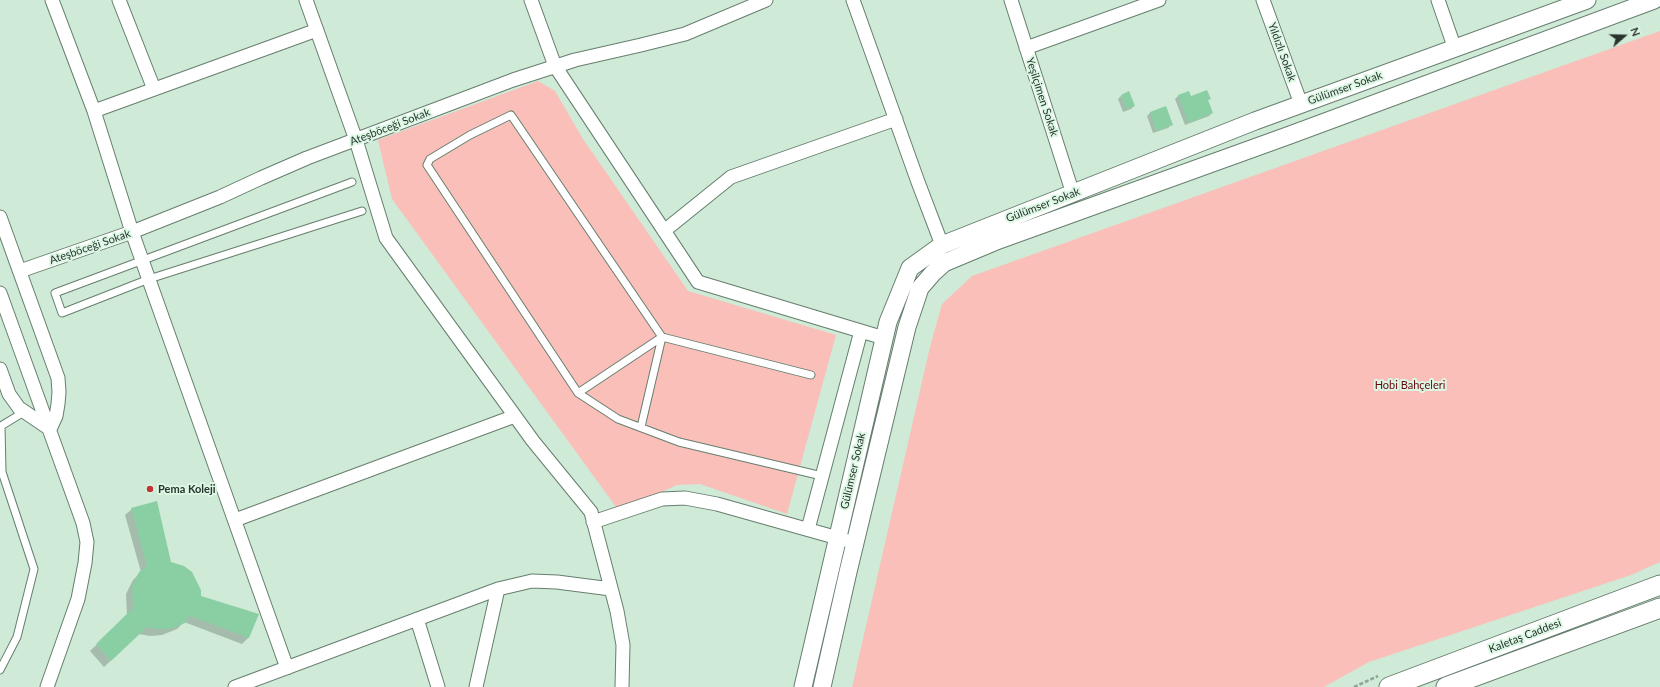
<!DOCTYPE html>
<meta charset="utf-8">
<style>
body{margin:0}
#map{position:relative;width:1660px;height:687px;overflow:hidden;background:#cfead7;font-family:Lato,sans-serif}
canvas{display:block}
.north{position:absolute;left:1604px;top:16px;width:40px;height:40px;-webkit-text-stroke:3px #dcf7e4;paint-order:stroke;rotate:70deg;font-size:11px;font-weight:700;line-height:16px;text-align:center;color:#29342d}
.north::after{content:'';display:block;margin:auto;width:14px;height:18px;background:#29342d;clip-path:polygon(50% 0,100% 100%,50% 72%,0 100%)}
</style>
<div id="map">
<canvas width="1660" height="687"></canvas>
<div class="north">N</div>
</div>
<script>
const context = document.querySelector('canvas').getContext('2d');
context.lineJoin = 'round';
function fillPath(path, color) {
  context.fillStyle = color;
  context.fill(path, 'evenodd');
}
function shape(rows) {
  const path = new Path2D();
  for (const r of rows) {
    path.moveTo(r[0], r[1]);
    for (let i = 2; i < r.length; i += 2) path.lineTo(r[i], r[i + 1]);
  }
  return path;
}
function strokePath(path, color, width, dash) {
  context.strokeStyle = color;
  context.lineWidth = width;
  context.lineCap = dash ? 'butt' : 'round';
  context.setLineDash(dash || []);
  context.stroke(path);
}
function drawText(font, color, halo, rows, align = 'center') {
  context.font = font + ' Lato,sans-serif';
  context.lineWidth = 4;
  context.setLineDash([]);
  context.textBaseline = 'middle';
  context.strokeStyle = halo;
  context.fillStyle = color;
  for (const [text, x, y, turn = 0] of rows) {
    context.save();
    context.translate(x, y);
    context.rotate((+turn || 0) * Math.PI / 180);
    context.textAlign = isNaN(turn) ? turn : align;
    if (halo) context.strokeText(text, 0, 0);
    context.fillText(text, 0, 0);
    context.restore();
  }
}
fillPath(shape([
 [1660,31,1660,562,1631,575,1369,662,1324,687,852,687,930,347,942,304,972,276],
 [538,81,555,91,583,139,688,291,836,335,787,514,700,484,677,485,619,511,392,199,378,140]
]), '#fabfb9');
fillPath(shape([
 [1188,92,1190,97,1210,99,1207,101,1212,113,1209,116,1185,125,1175,99,1178,96],
 [1129,93,1134,106,1131,109,1123,112,1118,99,1121,96],
 [1165,108,1171,125,1168,128,1153,133,1147,116,1150,113],
 [132,509,170,562,200,597,249,637,242,644,184,622,177,629,162,635,150,636,139,634,104,667,90,651,127,616,126,594,133,580,141,572,125,515]
]), '#0003');
fillPath(shape([
 [1207,90,1211,99,1208,100,1213,113,1188,123,1178,95,1189,91,1191,96],
 [1129,91,1135,106,1126,109,1121,95],
 [1166,106,1173,125,1156,131,1150,112],
 [157,501,171,562,184,566,192,572,201,590,201,596,259,614,249,638,190,616,185,623,170,629,157,629,147,627,111,661,96,644,133,608,132,586,139,572,147,566,131,508]
]), '#8acfa3');
const service = shape([
 [352,182,55,293,62,313,149,279,362,211],
 [811,375,662,337,511,115,470,135,430,159,427,165,578,393,618,419,679,442,822,476],
 [578,393,662,337,641,427],
 [0,670,17,637,34,569,2,472,1,426,24,412]
]);
const minor = shape([
 [52,0,94,111,132,232,287,668],
 [119,0,154,89],
 [306,0,356,140,386,238,533,441,591,512,617,611,623,645,622,687],
 [531,0,555,66,698,282,884,338],
 [853,0,918,182,942,245],
 [1011,0,1073,194],
 [1263,0,1301,104],
 [1438,0,1455,49],
 [1026,48,1159,0],
 [94,111,317,30],
 [0,217,58,378,59,392,58,404,56,416,50,429],
 [664,231,731,177,896,119],
 [20,271,132,232,220,197,261,178,307,158,513,80,575,60,641,45,685,34,766,0],
 [0,293,83,523,87,542,85,563,78,599,47,687],
 [0,369,9,394,19,408,50,429],
 [235,520,515,416],
 [593,522,662,499,685,498,717,504,845,540],
 [808,529,861,331],
 [417,619,438,687],
 [235,687,498,589,532,581,557,582,611,589],
 [476,687,498,589]
]);
const tertiary = shape([
 [803,687,888,322,910,268,942,245,1255,121,1587,0],
 [822,687,848,572,907,327,920,288,933,273,944,263,999,240,1290,135,1654,0]
]);
const secondary = shape([
 [1389,687,1660,585],
 [1446,687,1660,608]
]);
strokePath(service, '#667e6e', 9);
strokePath(minor, '#667e6e', 15);
strokePath(tertiary, '#667e6e', 19);
strokePath(secondary, '#667e6e', 21);
strokePath(shape([
 [1354,687,1378,676]
]), '#8ea394', 2.5, [4, 2]);
strokePath(service, '#fff', 7);
strokePath(minor, '#fff', 13);
strokePath(tertiary, '#fff', 17);
strokePath(secondary, '#fff', 19);
for (const [x, y, r, color] of [
 [150,489,4,"#c23433"]
]) {
  const dot = new Path2D();
  dot.arc(x, y, r, 0, 2 * Math.PI);
  context.fillStyle = color;
  context.fill(dot);
  strokePath(dot, '#dcf7e4', 1.5);
}
drawText('11px', '#29342d', '#dcf7e4', [
 ["Yıldızlı Sokak",1282,52,70],
 ["Gülümser Sokak",1345,88,-20],
 ["Yeşilçimen Sokak",1042,97,72],
 ["Ateşböceği Sokak",390,127,-21],
 ["Gülümser Sokak",1043,205,-21],
 ["Ateşböceği Sokak",90,247,-19],
 ["Gülümser Sokak",853,471,-77],
 ["Kaletaş Caddesi",1525,636,-21]
]);
drawText('11px', '#65070d', '#dcf7e4', [
 ["Hobi Bahçeleri",1410,385]
]);
drawText('bold 11px', '#29342d', '#dcf7e4', [
 ["Pema Koleji",158,489]
], 'left');
</script>
